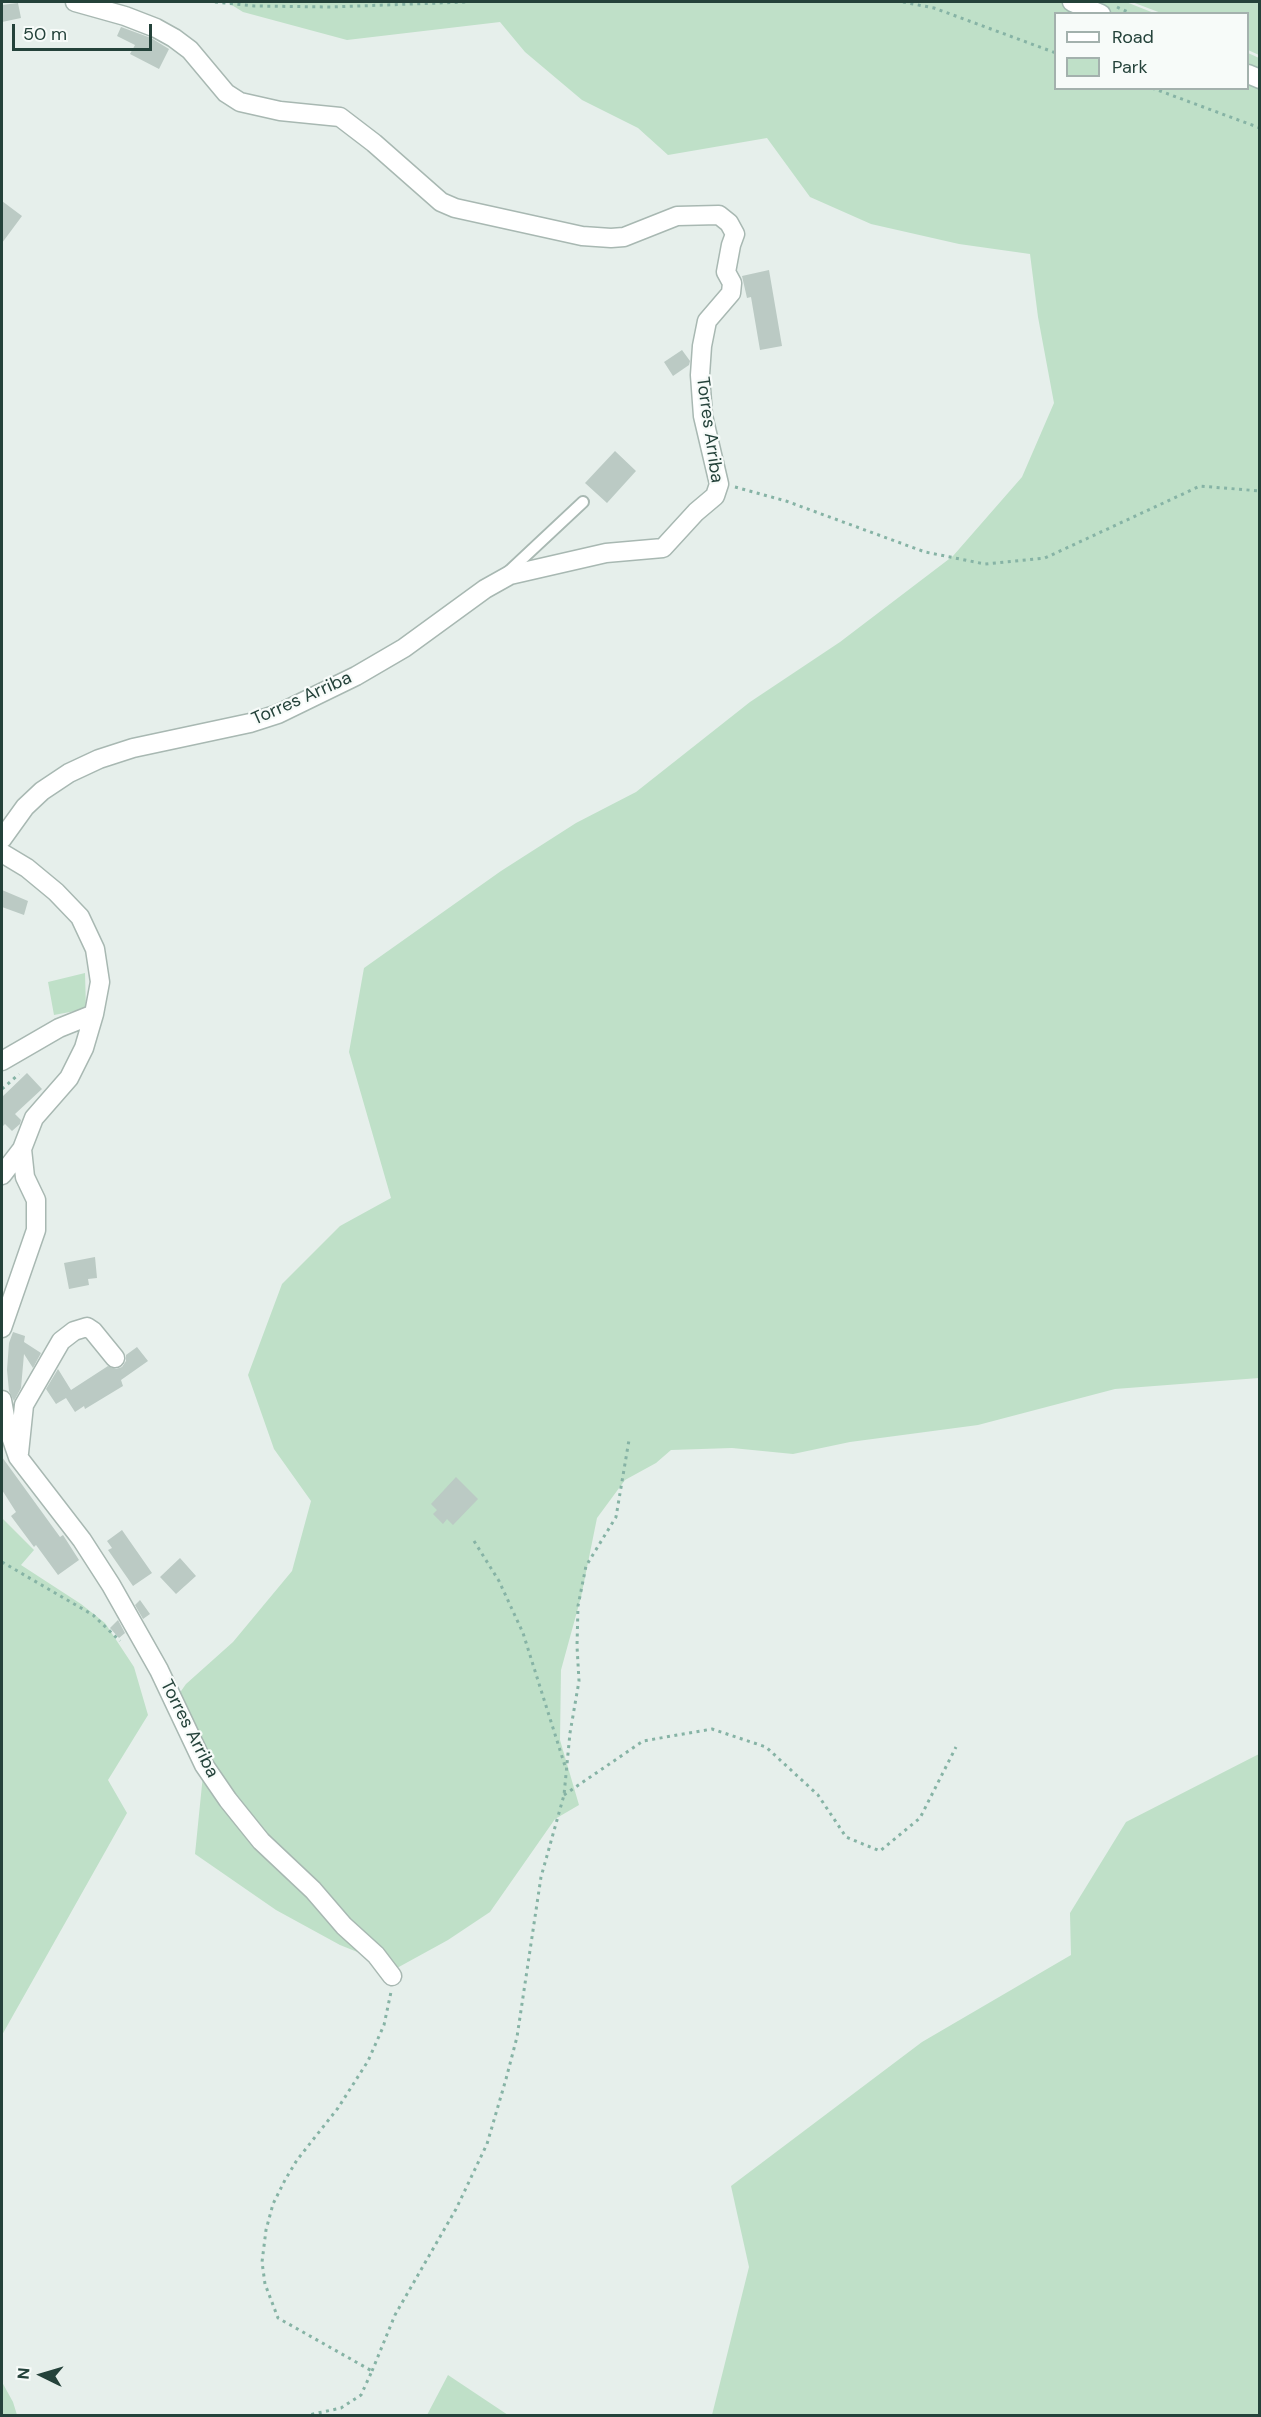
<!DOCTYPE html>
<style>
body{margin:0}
#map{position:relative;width:1261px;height:2417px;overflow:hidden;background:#e6efeb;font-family:"DM Sans",sans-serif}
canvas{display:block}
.frame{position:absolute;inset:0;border:3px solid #24423a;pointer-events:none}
.legend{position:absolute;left:1054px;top:12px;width:195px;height:78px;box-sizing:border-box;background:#f7fbf9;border:2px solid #a3b1ad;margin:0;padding:8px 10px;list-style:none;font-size:18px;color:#24423a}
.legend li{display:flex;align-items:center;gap:12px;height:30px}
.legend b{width:30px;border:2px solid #a3b1ad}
.north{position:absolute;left:12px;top:2345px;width:60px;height:60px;-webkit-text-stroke:4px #f7fbf9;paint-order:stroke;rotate:275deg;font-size:16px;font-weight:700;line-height:24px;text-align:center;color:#24423a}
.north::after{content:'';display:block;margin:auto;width:21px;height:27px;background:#24423a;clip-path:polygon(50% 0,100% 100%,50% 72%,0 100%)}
.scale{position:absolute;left:12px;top:24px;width:140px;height:27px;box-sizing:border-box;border:3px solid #24423a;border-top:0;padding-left:8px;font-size:18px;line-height:21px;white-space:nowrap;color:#24423a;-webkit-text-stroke:4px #f7fbf9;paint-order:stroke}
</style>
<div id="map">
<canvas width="1261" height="2417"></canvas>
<div class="frame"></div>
<ul class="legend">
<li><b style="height:8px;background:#fff"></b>Road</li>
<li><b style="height:16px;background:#bfe0c8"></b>Park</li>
</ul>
<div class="north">N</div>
<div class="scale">50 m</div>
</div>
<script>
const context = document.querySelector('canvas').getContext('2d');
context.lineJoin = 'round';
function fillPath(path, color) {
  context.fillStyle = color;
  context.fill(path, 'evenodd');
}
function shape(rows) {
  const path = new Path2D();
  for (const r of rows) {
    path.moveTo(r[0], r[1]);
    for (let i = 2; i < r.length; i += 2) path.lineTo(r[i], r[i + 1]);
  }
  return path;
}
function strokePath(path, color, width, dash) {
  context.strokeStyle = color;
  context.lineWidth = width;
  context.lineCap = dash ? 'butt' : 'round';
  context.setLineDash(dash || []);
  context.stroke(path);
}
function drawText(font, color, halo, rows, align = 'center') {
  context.font = font + ' "DM Sans",sans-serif';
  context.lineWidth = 4.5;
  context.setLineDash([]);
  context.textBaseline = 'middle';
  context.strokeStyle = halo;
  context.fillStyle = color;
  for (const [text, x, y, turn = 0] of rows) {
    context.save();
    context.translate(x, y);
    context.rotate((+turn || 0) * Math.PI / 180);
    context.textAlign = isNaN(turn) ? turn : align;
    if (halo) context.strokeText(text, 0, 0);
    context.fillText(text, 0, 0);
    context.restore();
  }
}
fillPath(shape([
 [227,2,1126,2,1154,13,1056,14,1056,88,1248,88,1248,53,1259,58,1259,1378,1115,1389,978,1425,850,1442,793,1454,732,1448,671,1450,656,1463,625,1480,597,1518,581,1597,561,1670,560,1740,579,1805,555,1819,490,1912,448,1940,397,1968,340,1945,276,1910,195,1854,204,1765,174,1701,186,1684,233,1642,292,1571,311,1501,274,1449,248,1375,282,1284,340,1226,391,1198,349,1052,364,968,501,871,576,823,636,792,750,702,840,642,953,556,1022,477,1054,403,1038,317,1030,254,959,244,871,224,810,197,767,138,668,155,638,128,582,100,525,52,500,22,347,40,243,12],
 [1132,2,1259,2,1259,55,1248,50,1248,14,1161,13],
 [85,973,86,1009,54,1015,48,982],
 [2,1518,34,1550,21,1565,81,1604,105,1623,134,1667,148,1715,108,1780,127,1813,2,2035],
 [1259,1754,1259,2415,712,2415,749,2267,731,2186,922,2042,1071,1955,1070,1913,1126,1822],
 [448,2375,508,2415,427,2415],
 [2,2382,13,2402,17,2415,2,2415]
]), '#bfe0c8');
fillPath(shape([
 [18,3,21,18,2,22,2,5],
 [121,27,151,38,169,49,159,69,130,54,135,45,117,36],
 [2,201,22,216,2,243],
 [769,270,782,346,760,350,751,297,747,298,742,276],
 [682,350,690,361,689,365,673,376,664,362],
 [615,451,636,471,607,503,585,483],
 [2,890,28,901,24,915,2,907],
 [27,1073,42,1089,15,1114,21,1120,20,1124,12,1131,5,1124,2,1127,2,1097],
 [95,1257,97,1278,88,1279,89,1285,69,1289,64,1263],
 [13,1332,25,1336,24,1342,41,1353,33,1368,24,1354,21,1388,14,1401,9,1391,7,1370,9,1343],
 [137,1347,148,1361,121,1380,123,1386,85,1409,84,1406,75,1412,66,1398,56,1404,46,1389,58,1369,71,1390,108,1366,116,1369,122,1367,126,1361,126,1355],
 [2,1457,60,1537,63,1535,79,1560,58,1575,36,1545,34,1547,11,1516,16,1512,2,1490],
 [456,1477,478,1499,453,1525,447,1519,443,1524,433,1514,437,1510,431,1504],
 [122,1530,152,1573,133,1586,108,1550,112,1548,107,1541],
 [180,1558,196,1576,176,1594,160,1577],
 [140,1600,150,1614,143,1619,135,1605],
 [118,1620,125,1633,119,1638,110,1628]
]), '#bbcac4');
const lane = shape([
 [505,575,583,502]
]);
const street = shape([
 [2,839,25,807,42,791,69,773,99,759,133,748,250,723,278,714,356,676,404,648,485,589,510,575,606,553,663,548,696,512,715,496,719,484,703,416,700,375,702,346,707,321,731,293,732,283,726,272,731,245,735,234,729,223,719,215,677,216,624,237,611,238,582,236,455,208,441,202,374,143,340,117,280,111,240,102,226,93,190,50,174,38,156,28,125,16,75,2],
 [2,853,27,868,56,892,80,917,95,949,100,982,94,1014,84,1048,69,1078,34,1118,22,1149,25,1177,36,1200,36,1230,2,1328],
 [2,1061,59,1028,94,1014],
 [2,1175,22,1149],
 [2,1400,6,1422,18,1457,82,1540,111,1585,159,1670,204,1765,228,1800,261,1841,313,1890,344,1926,376,1955,392,1976],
 [19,1453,24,1405,61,1341,74,1331,87,1327,93,1331,115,1358]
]);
const secondary = shape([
 [1072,2,1101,14],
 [1248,74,1260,79]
]);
strokePath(lane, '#a8b8b2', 14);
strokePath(street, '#a8b8b2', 21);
strokePath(secondary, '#a4bbb3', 21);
strokePath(shape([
 [215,2,254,6,331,7,466,2],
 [903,2,934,8,1056,53],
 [1117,7,1132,14],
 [1152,88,1260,128],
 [735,487,786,501,925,552,985,564,1045,558,1200,486,1260,491],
 [2,1089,19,1074],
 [474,1541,499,1581,523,1633,565,1766],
 [2,1562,93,1615,120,1641],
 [564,1795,643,1741,712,1729,766,1747,818,1795,846,1837,880,1851,920,1818,956,1747],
 [372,2371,395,2315,456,2209,487,2144,506,2079,517,2037,541,1877,564,1795,570,1733,579,1681,577,1646,578,1606,586,1566,616,1517,629,1440],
 [304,2416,341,2408,361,2395,372,2371,278,2318,265,2284,262,2262,266,2230,273,2204,285,2180,297,2160,338,2108,368,2061,384,2025,391,1992]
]), '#86b3a5', 3, [3, 4.5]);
strokePath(lane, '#fff', 10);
strokePath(street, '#fff', 18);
strokePath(secondary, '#fff', 18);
drawText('18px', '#24423a', '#f7fbf9', [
 ["Torres Arriba",709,430,82],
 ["Torres Arriba",302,699,-24],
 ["Torres Arriba",189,1729,63]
]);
</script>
